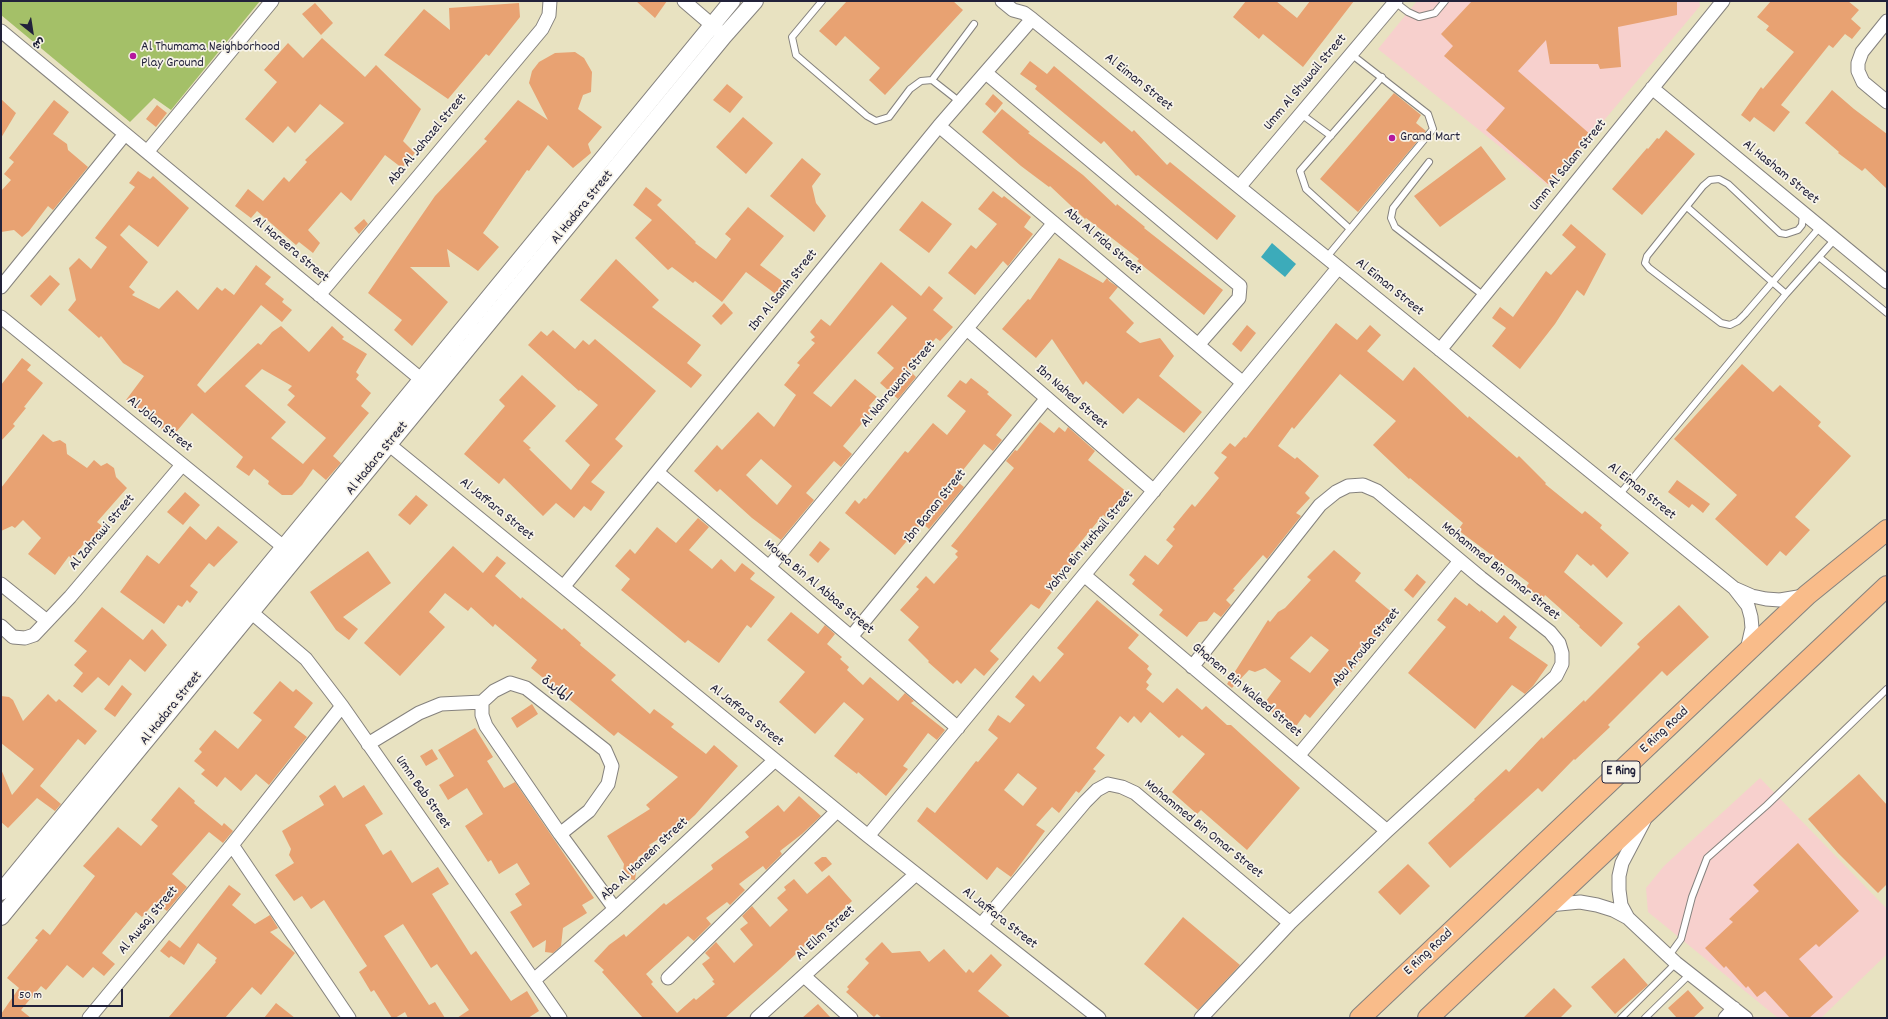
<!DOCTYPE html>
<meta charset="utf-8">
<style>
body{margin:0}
#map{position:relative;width:1888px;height:1019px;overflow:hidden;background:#e8e2c1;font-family:Dekko,"Playpen Sans Arabic",sans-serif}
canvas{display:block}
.frame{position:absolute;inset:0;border:2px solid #22223b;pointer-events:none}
.north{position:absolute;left:12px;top:12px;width:40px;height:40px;-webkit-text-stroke:3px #f7f3e8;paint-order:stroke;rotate:150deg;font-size:11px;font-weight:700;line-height:16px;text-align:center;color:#22223b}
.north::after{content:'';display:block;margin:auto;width:14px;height:18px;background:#22223b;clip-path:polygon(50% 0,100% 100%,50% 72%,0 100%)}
.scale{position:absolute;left:12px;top:989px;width:111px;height:18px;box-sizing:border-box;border:2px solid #22223b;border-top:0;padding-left:5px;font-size:12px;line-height:14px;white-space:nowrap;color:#22223b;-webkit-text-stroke:3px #f7f3e8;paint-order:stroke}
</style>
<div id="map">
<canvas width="1888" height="1019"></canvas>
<div class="frame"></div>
<div class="north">ش</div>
<div class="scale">50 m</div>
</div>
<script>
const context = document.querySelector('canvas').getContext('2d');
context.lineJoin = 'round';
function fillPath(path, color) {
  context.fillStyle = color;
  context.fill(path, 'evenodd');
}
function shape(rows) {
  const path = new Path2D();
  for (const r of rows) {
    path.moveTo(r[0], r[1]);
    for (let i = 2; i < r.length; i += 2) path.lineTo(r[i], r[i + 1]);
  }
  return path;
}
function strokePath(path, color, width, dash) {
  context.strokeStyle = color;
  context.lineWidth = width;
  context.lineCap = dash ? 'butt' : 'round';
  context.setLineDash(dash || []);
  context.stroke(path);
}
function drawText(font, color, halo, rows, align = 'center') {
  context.font = font + ' Dekko,"Playpen Sans Arabic",sans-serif';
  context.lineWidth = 3.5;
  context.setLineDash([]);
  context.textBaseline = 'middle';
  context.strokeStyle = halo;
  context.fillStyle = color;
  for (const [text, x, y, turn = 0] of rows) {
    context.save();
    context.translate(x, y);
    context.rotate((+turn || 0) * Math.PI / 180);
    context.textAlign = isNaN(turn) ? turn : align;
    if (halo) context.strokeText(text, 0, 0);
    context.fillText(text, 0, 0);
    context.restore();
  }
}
fillPath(shape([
 [1417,1,1699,1,1700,6,1549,186,1378,49],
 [1760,778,1887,909,1887,954,1821,1018,1778,1018,1648,912,1646,888,1664,866]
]), '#f7d0cd');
fillPath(shape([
 [1,1,260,1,171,110,154,98,130,122,1,15]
]), '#a4c068');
fillPath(shape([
 [1272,243,1296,264,1285,277,1261,257]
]), '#3cabba');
fillPath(shape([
 [636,1,667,1,655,18],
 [847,1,953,1,963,10,885,95,869,80,880,68,845,36,836,46,819,31],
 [1246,1,1276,1,1297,18,1310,1,1354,1,1303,67,1263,34,1259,39,1233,17],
 [1472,1,1677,1,1677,15,1618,27,1621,67,1600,69,1598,64,1550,64,1546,40,1518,71,1591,135,1548,184,1486,130,1505,108,1444,56,1453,46,1441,34],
 [1771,1,1848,1,1859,10,1851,19,1861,28,1852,39,1845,34,1833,48,1829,45,1781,105,1790,112,1774,132,1754,117,1750,122,1741,115,1761,87,1763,89,1794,52,1766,30,1769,26,1757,17],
 [315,3,333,23,321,35,302,14],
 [519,3,520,17,489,56,486,54,448,99,384,55,424,9,450,30,449,8],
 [322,38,365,77,376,65,421,109,403,141,415,153,402,168,385,155,351,201,341,192,308,230,320,243,313,253,299,242,296,245,257,211,251,218,235,206,248,189,263,201,284,177,289,182,307,162,305,160,344,123,320,104,295,133,288,126,273,143,245,119,277,82,264,70,288,43,303,58],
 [575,52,584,58,592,72,591,92,583,95,578,109,602,127,588,144,591,153,573,168,548,145,529,171,527,170,483,233,499,247,478,271,447,249,450,267,410,267,448,302,412,346,394,330,402,320,368,293,435,196,487,141,484,139,518,100,548,120,529,83,532,71,539,62,555,53],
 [1030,61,1047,74,1054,66,1132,132,1134,130,1167,165,1170,162,1236,216,1217,240,1138,175,1136,176,1104,141,1101,144,1035,89,1037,86,1020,74],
 [727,84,743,97,730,113,713,100],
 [1832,90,1854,109,1887,134,1887,189,1865,168,1862,171,1838,153,1839,152,1805,123],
 [1394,93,1421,115,1416,123,1426,131,1358,212,1320,179],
 [993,94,1003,103,995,113,985,104],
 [1,99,16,113,1,138],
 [54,100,69,112,53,134,67,144,68,150,88,167,53,210,48,206,29,231,22,237,14,230,1,232,1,191,11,180,4,174,14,162,9,158],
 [157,105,167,113,156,127,146,119],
 [1002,109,1030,132,1028,133,1083,175,1116,206,1117,204,1145,227,1144,228,1223,290,1204,315,1137,261,1139,259,1086,218,1085,219,1050,186,1049,187,1021,166,982,132],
 [743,117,773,143,746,174,716,147],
 [1666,130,1695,154,1642,215,1612,189,1647,148,1648,149,1657,138,1659,139],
 [1481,146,1506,179,1440,227,1414,196],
 [802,158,821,174,812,186,816,203,826,216,814,232,770,196],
 [138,171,150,179,153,176,189,208,158,247,129,225,120,235,148,262,129,287,135,292,132,295,159,309,177,290,198,310,217,287,222,291,225,288,234,295,256,265,271,277,265,284,284,299,282,302,292,310,282,322,261,305,197,385,205,393,258,343,261,345,272,332,281,326,309,352,332,326,344,337,342,339,367,354,356,372,359,375,356,379,371,393,361,406,369,413,333,456,341,463,326,480,313,469,302,485,292,495,282,495,268,484,269,481,254,469,249,476,236,467,243,457,192,413,172,437,126,400,144,376,123,363,101,336,99,338,68,310,76,300,69,268,79,258,91,269,107,247,95,238,135,187,129,183],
 [262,369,292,386,288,390,295,396,287,405,326,438,303,464,271,438,286,422,245,386],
 [646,187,662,200,657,205,696,242,695,243,716,259,731,239,725,234,748,207,784,236,760,265,786,284,777,295,746,272,722,302,695,281,693,283,672,267,668,270,635,238,652,220,633,205],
 [993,191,1002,198,1004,196,1031,217,1024,227,1033,234,1008,266,1003,261,975,295,948,273,971,245,976,249,997,224,978,209],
 [922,201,952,224,929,253,899,230],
 [364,219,368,224,359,234,354,228],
 [1571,224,1606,254,1584,296,1577,290,1555,324,1520,369,1492,346,1506,328,1492,318,1500,307,1513,317,1546,271,1551,275,1576,247,1562,235],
 [1059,258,1103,283,1107,278,1109,281,1118,287,1109,298,1134,323,1126,332,1140,343,1160,338,1174,356,1159,376,1202,412,1184,433,1138,398,1123,414,1086,381,1083,385,1052,339,1036,358,1002,329,1028,299,1030,300],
 [616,259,659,300,652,307,701,345,687,363,702,375,691,388,580,300],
 [881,262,921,296,929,286,943,298,933,310,953,327,940,341,936,338,908,369,916,377,898,399,880,383,894,368,877,353,907,318,892,305,813,393,831,407,855,379,877,397,869,406,873,410,843,446,852,454,841,467,834,461,806,493,814,500,781,540,752,518,720,489,717,492,694,471,717,445,722,450,758,412,774,427,796,395,784,385,800,365,797,363,815,343,811,340,815,337,810,332,821,319,830,326],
 [761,459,792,486,777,505,746,475],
 [50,275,60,284,41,306,30,296],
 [724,303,733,313,721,325,712,316],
 [1336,323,1357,340,1370,325,1381,335,1367,351,1403,381,1414,367,1468,418,1469,416,1517,458,1519,456,1546,483,1545,484,1582,514,1585,511,1602,525,1600,528,1629,553,1607,578,1593,564,1591,566,1577,554,1564,572,1623,623,1601,647,1579,627,1580,626,1545,595,1543,599,1526,587,1529,583,1458,530,1463,523,1410,478,1409,479,1373,445,1396,421,1340,374,1294,429,1292,427,1278,446,1295,459,1297,457,1319,476,1305,493,1310,498,1296,513,1301,516,1267,559,1263,555,1233,589,1235,590,1226,600,1231,605,1221,617,1214,612,1207,621,1199,622,1187,637,1159,615,1163,610,1132,584,1135,580,1129,575,1145,555,1158,565,1173,546,1166,540,1175,529,1173,527,1192,504,1195,507,1219,478,1214,473,1227,457,1221,453,1230,443,1235,447,1244,437,1246,438],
 [1247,325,1256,333,1241,352,1232,344],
 [553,330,575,349,583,340,589,345,595,339,656,391,615,439,623,446,591,482,605,492,591,511,584,506,574,518,556,503,543,516,504,478,499,484,464,454,505,406,499,400,522,375,556,406,523,441,531,448,529,449,571,490,590,465,565,441,598,405,580,390,579,391,528,345,541,331,547,336],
 [22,358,31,365,27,370,43,383,24,407,26,408,13,424,15,426,1,441,1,385],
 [1742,364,1773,392,1780,385,1821,422,1818,426,1851,456,1795,517,1810,530,1786,556,1780,551,1767,566,1715,519,1737,495,1674,439],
 [971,378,989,392,987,394,1012,415,996,435,1002,440,993,451,984,444,955,480,964,487,929,529,922,523,895,555,845,513,855,500,859,504,864,498,866,499,905,451,908,453,933,423,947,435,966,411,947,396,960,380,966,384],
 [1040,422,1054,433,1059,427,1065,432,1068,427,1095,451,1088,460,1128,493,1115,507,1118,510,1110,520,1103,515,1070,555,1076,560,1039,609,1031,604,990,651,999,659,984,676,975,668,961,684,957,680,953,684,928,662,929,661,908,640,919,627,900,610,919,589,916,587,926,576,934,584,958,557,955,554,958,551,951,546,1014,468,1006,461,1015,450,1017,451],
 [43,434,53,442,60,440,66,444,67,454,87,468,94,460,101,466,107,463,114,468,116,477,127,488,97,522,107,530,93,547,86,541,72,559,69,556,55,575,28,554,41,538,23,520,15,528,12,526,1,531,1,488],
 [1677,480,1710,504,1703,513,1692,504,1689,508,1668,492],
 [185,492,200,505,183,525,167,512],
 [416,495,428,505,410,525,398,515],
 [698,518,709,527,689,550,712,569,721,559,735,572,742,563,755,573,750,579,775,597,751,628,747,625,719,663,688,640,685,643,621,590,630,579,615,566,630,549,635,554,657,527,676,543],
 [190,526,206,540,218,526,238,542,214,567,209,563,190,586,198,592,190,603,187,600,182,607,178,605,164,624,120,592,147,555,159,564],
 [820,541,830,549,818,563,809,555],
 [453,546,483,573,497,556,506,563,495,576,521,599,522,597,562,630,564,628,581,643,580,645,616,675,611,680,650,714,654,709,674,724,671,727,706,754,714,745,738,766,695,815,673,835,670,832,649,845,651,849,638,857,635,880,622,878,624,864,607,836,650,809,646,805,678,777,618,732,614,736,531,668,537,660,495,624,493,627,471,607,468,611,445,593,429,612,445,627,400,676,364,643],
 [1334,550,1361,573,1355,581,1395,615,1387,624,1389,626,1381,636,1379,635,1362,654,1364,656,1339,687,1337,686,1310,718,1305,714,1294,729,1263,705,1281,681,1265,668,1255,672,1249,670,1232,688,1227,684,1268,620,1270,622,1278,612,1285,608,1311,580,1307,577],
 [1311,636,1329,650,1310,673,1290,658],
 [368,551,391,583,343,617,358,629,349,640,336,630,310,592],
 [1417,574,1426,582,1413,598,1404,590],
 [1455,597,1467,606,1469,603,1480,612,1481,610,1497,623,1504,615,1517,627,1509,638,1548,665,1533,686,1525,694,1512,685,1475,729,1408,673,1446,627,1437,620],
 [1097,600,1139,635,1128,648,1149,666,1147,669,1152,674,1146,682,1149,685,1146,689,1163,703,1177,688,1202,710,1206,706,1227,725,1231,725,1300,788,1247,850,1201,810,1197,814,1172,792,1205,754,1182,735,1179,738,1150,712,1141,723,1134,716,1128,723,1120,716,1096,748,1105,755,1093,769,1096,771,1079,793,1076,791,1059,813,1052,807,1036,825,1045,831,1014,873,1011,877,997,867,987,880,917,821,927,807,935,813,976,761,978,762,998,738,988,730,998,715,1010,723,1025,705,1015,697,1033,675,1040,682,1064,654,1057,648],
 [1018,773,1037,788,1023,806,1004,790],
 [1679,605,1709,637,1667,676,1662,671,1608,725,1610,727,1575,760,1574,759,1542,792,1538,788,1450,868,1428,843,1475,800,1474,799,1506,769,1509,772,1542,737,1543,739,1584,700,1585,702,1640,647,1637,644],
 [102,607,143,640,152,629,167,645,145,672,130,659,109,686,98,677,82,693,73,686,83,673,74,665,87,651,74,641],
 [791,612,818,634,825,625,835,634,827,644,842,657,840,659,849,667,847,670,863,685,870,677,898,701,905,693,914,701,911,703,945,730,937,740,928,733,903,766,908,769,886,796,858,772,857,774,834,756,864,719,844,702,815,734,779,702,805,672,767,640],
 [280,681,293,692,296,689,313,703,294,727,307,737,269,785,256,774,241,791,225,777,217,787,201,774,205,770,194,761,202,752,199,749,215,730,238,749,262,720,253,713],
 [122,685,132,694,115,717,104,709],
 [48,694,56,702,59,699,97,731,85,745,78,739,40,786,61,804,55,811,37,798,8,828,1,822,1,769,12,795,34,769,1,743,1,696,9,697,13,700,23,721],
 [532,704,538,714,517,728,511,718],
 [475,728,493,757,487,761,504,788,515,782,594,898,582,905,587,913,563,928,561,946,553,953,545,952,546,940,533,948,510,912,522,905,515,894,530,884,517,863,499,874,491,860,488,862,465,826,483,814,467,788,448,800,439,785,454,776,438,750],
 [432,749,438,759,426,766,420,756],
 [1859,774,1887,805,1887,884,1878,893,1838,853,1808,819],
 [335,785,343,798,364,785,383,814,365,825,383,855,391,850,412,883,438,867,449,884,432,894,471,955,476,951,511,1001,527,991,539,1011,528,1018,457,1018,469,1010,437,964,431,968,403,924,384,936,429,1005,435,1002,445,1018,408,1018,405,1012,395,1018,392,1018,374,990,371,992,359,972,367,966,324,900,311,909,302,896,294,901,275,875,294,863,289,855,291,849,282,831,324,805,319,796],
 [179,787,195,801,194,803,222,826,224,823,233,831,223,843,209,832,172,874,187,887,167,911,155,902,142,917,136,912,102,953,115,964,104,976,93,967,83,978,67,965,46,990,41,986,21,1010,31,1018,1,1018,1,1014,19,988,7,978,38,940,35,938,43,929,50,935,95,876,83,866,118,827,141,846,158,826,151,820],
 [799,796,821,816,802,834,780,851,782,854,766,870,763,866,739,884,745,890,730,905,727,902,706,918,711,924,694,941,688,936,646,974,653,982,651,984,677,1013,694,998,696,1000,715,984,712,981,714,980,702,964,710,958,705,953,716,942,734,963,753,945,740,929,748,923,742,916,752,906,770,927,788,910,777,898,786,890,784,887,794,879,807,894,829,875,852,901,780,969,725,1018,643,1018,602,972,604,970,594,961,609,945,624,934,626,937,664,903,666,905,713,869,711,865,749,837,745,832,778,805,784,812],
 [1798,843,1859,911,1819,947,1816,944,1799,959,1833,997,1809,1018,1790,1018,1765,991,1757,997,1748,986,1746,988,1726,966,1724,968,1705,948,1733,922,1729,919,1759,891,1753,885],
 [822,857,826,857,832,864,822,872,814,863],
 [1408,864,1430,886,1400,915,1378,892],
 [229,885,241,894,232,905,255,924,270,915,278,928,270,932,295,953,261,995,252,987,225,1018,168,1018,216,962,215,961,217,958,198,943,184,965,171,956,169,958,160,951,169,940,180,948],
 [1183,917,1240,965,1198,1010,1144,964],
 [882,942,892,953,920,951,929,962,944,949,966,973,969,969,973,973,991,954,1002,965,978,991,1011,1018,882,1018,877,1014,874,1017,846,992,849,989,847,987,869,963,865,959],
 [1624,958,1648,985,1615,1014,1591,987],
 [1554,988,1572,1006,1560,1018,1523,1018],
 [1688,990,1704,1008,1693,1018,1677,1018,1668,1008],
 [276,1003,295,1018,264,1018],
 [818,1004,831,1018,802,1018]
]), '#e8a272');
const service = shape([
 [822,1,792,37,796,55,867,116,876,121,889,117,910,89,921,81,932,80,960,102],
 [1395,2,1408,12,1419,17,1435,13,1445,1],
 [932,80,974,24],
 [1301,114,1331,136],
 [1429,162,1393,208,1391,218,1395,227,1484,296],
 [1687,207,1786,294],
 [1803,213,1802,225,1798,230,1786,234,1780,233,1728,184,1719,179,1710,180,1703,186,1647,256,1645,263,1649,268,1721,323,1730,325,1738,321,1745,314,1820,227],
 [1350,229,1306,189,1300,171,1382,77],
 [1819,257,1887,313],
 [1326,258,1433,129,1428,114,1351,54],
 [1619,495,1786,294,1835,239],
 [1668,957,1681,939,1692,897,1707,858,1767,805,1887,689],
 [1621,1018,1676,963],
 [1645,1018,1690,974]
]);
const minor = shape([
 [684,1,719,31],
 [1002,1,1013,10,1024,13,1032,19,1734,588,1748,606,1751,617,1752,628,1747,650],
 [1887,21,1862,52,1858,63,1858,71,1863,82,1887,102],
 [1,31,428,385],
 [986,73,1240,286,1239,298,1198,345],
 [1652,88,1887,282],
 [939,126,1243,383],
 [147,152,272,1],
 [1240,186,1396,1],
 [1,287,125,134],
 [319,295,542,29,549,15,550,1],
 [1,317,291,553],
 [967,329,1154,491],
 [1440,350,1723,1],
 [381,438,868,836,1099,1018],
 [657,472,958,728],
 [769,567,1054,223],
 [1084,575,1387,831],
 [1,584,47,621],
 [564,586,939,126,1032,19],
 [1736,589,1752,596,1766,599,1780,600,1804,596],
 [244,606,306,659,342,706,560,1018],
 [1,626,13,637,25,638,34,635,70,597,182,465],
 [851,637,1047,398],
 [1192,667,1320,505,1336,492,1348,486,1363,485,1377,491,1481,578,1550,632,1559,643,1562,653,1562,664,1556,676,1387,831,1290,923,1201,1018],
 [368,744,419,713,441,704,482,702],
 [1298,756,1460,561],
 [560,834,589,811,608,784,612,766,605,750,526,688,510,683,494,691,482,702,482,715,486,726,560,834,615,909],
 [868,836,1338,268],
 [232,845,349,1018],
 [1549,905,1580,902,1597,905,1613,910,1628,918,1676,963,1746,1018],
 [1628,918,1621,905,1619,890,1619,876,1622,863,1644,821],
 [981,925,1085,802,1097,790,1108,784,1122,787,1135,793,1290,923],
 [804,976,851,1018],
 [668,978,837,811],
 [534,980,615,909,775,760],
 [89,1018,232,845,342,706],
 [757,1018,916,874],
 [1725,1018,1734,1008]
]);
const tertiary = shape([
 [1,892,732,1],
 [1,917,724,36,755,1]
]);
const primary = shape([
 [1360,1018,1807,595,1887,530],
 [1428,1018,1887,586]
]);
strokePath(service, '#85827e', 8);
strokePath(minor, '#85827e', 15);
strokePath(tertiary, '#85827e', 18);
strokePath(primary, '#85827e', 22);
strokePath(service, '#fff', 6);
strokePath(minor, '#fff', 13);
strokePath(tertiary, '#fff', 16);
strokePath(primary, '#f9bc8a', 20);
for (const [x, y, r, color] of [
 [133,56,4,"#b5179e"],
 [1392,138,4,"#b5179e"]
]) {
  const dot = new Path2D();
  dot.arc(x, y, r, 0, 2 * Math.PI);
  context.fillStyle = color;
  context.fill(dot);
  strokePath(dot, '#f7f3e8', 1.5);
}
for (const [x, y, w] of [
 [1621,772,38]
]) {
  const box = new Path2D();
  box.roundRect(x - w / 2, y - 11, w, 22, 3);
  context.fillStyle = '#f7f3e8';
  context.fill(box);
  strokePath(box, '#22223b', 1);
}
drawText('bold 13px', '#22223b', null, [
 ["E Ring",1621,772]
]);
drawText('14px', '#22223b', '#f7f3e8', [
 ["Al Thumama Neighborhood",141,48],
 ["Play Ground",141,64],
 ["Grand Mart",1400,138]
], 'left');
drawText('14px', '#22223b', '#f7f3e8', [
 ["Al Eiman Street",1138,83,39],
 ["Umm Al Shuwail Street",1306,83,-50],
 ["Aba Al Jahazel Street",428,140,-50],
 ["Umm Al Salam Street",1569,166,-51],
 ["Al Hasham Street",1780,173,39],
 ["Al Hadara Street",583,208,-51],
 ["Abu Al Fida Street",1102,242,40],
 ["Al Hareera Street",290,250,40],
 ["Al Eiman Street",1389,288,39],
 ["Ibn Al Samh Street",784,291,-51],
 ["Al Nahrawani Street",899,385,-50],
 ["Ibn Nahed Street",1071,398,41],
 ["Al Jolan Street",159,425,39],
 ["Al Hadara Street",378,459,-51],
 ["Al Eiman Street",1641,492,39],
 ["Ibn Banan Street",936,507,-51],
 ["Al Jaffara Street",496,510,39],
 ["Al Zahrawi Street",103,533,-50],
 ["Yahya Bin Huthail Street",1091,542,-50],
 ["Mohammed Bin Omar Street",1500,572,39],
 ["Mousa Bin Al Abbas Street",818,588,40],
 ["Abu Arouba Street",1367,648,-50],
 ["المايدة",555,690,38],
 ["Ghanem Bin Waleed Street",1246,691,40],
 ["Al Hadara Street",172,709,-51],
 ["Al Jaffara Street",746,716,39],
 ["E Ring Road",1665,731,-43],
 ["Umm Bab Street",422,793,55],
 ["Mohammed Bin Omar Street",1203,830,39],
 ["Aba Al Haneen Street",645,860,-43],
 ["Al Jaffara Street",999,919,38],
 ["Al Awsaj Street",149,921,-50],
 ["Al Ellm Street",826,934,-42],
 ["E Ring Road",1429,953,-43]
]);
</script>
